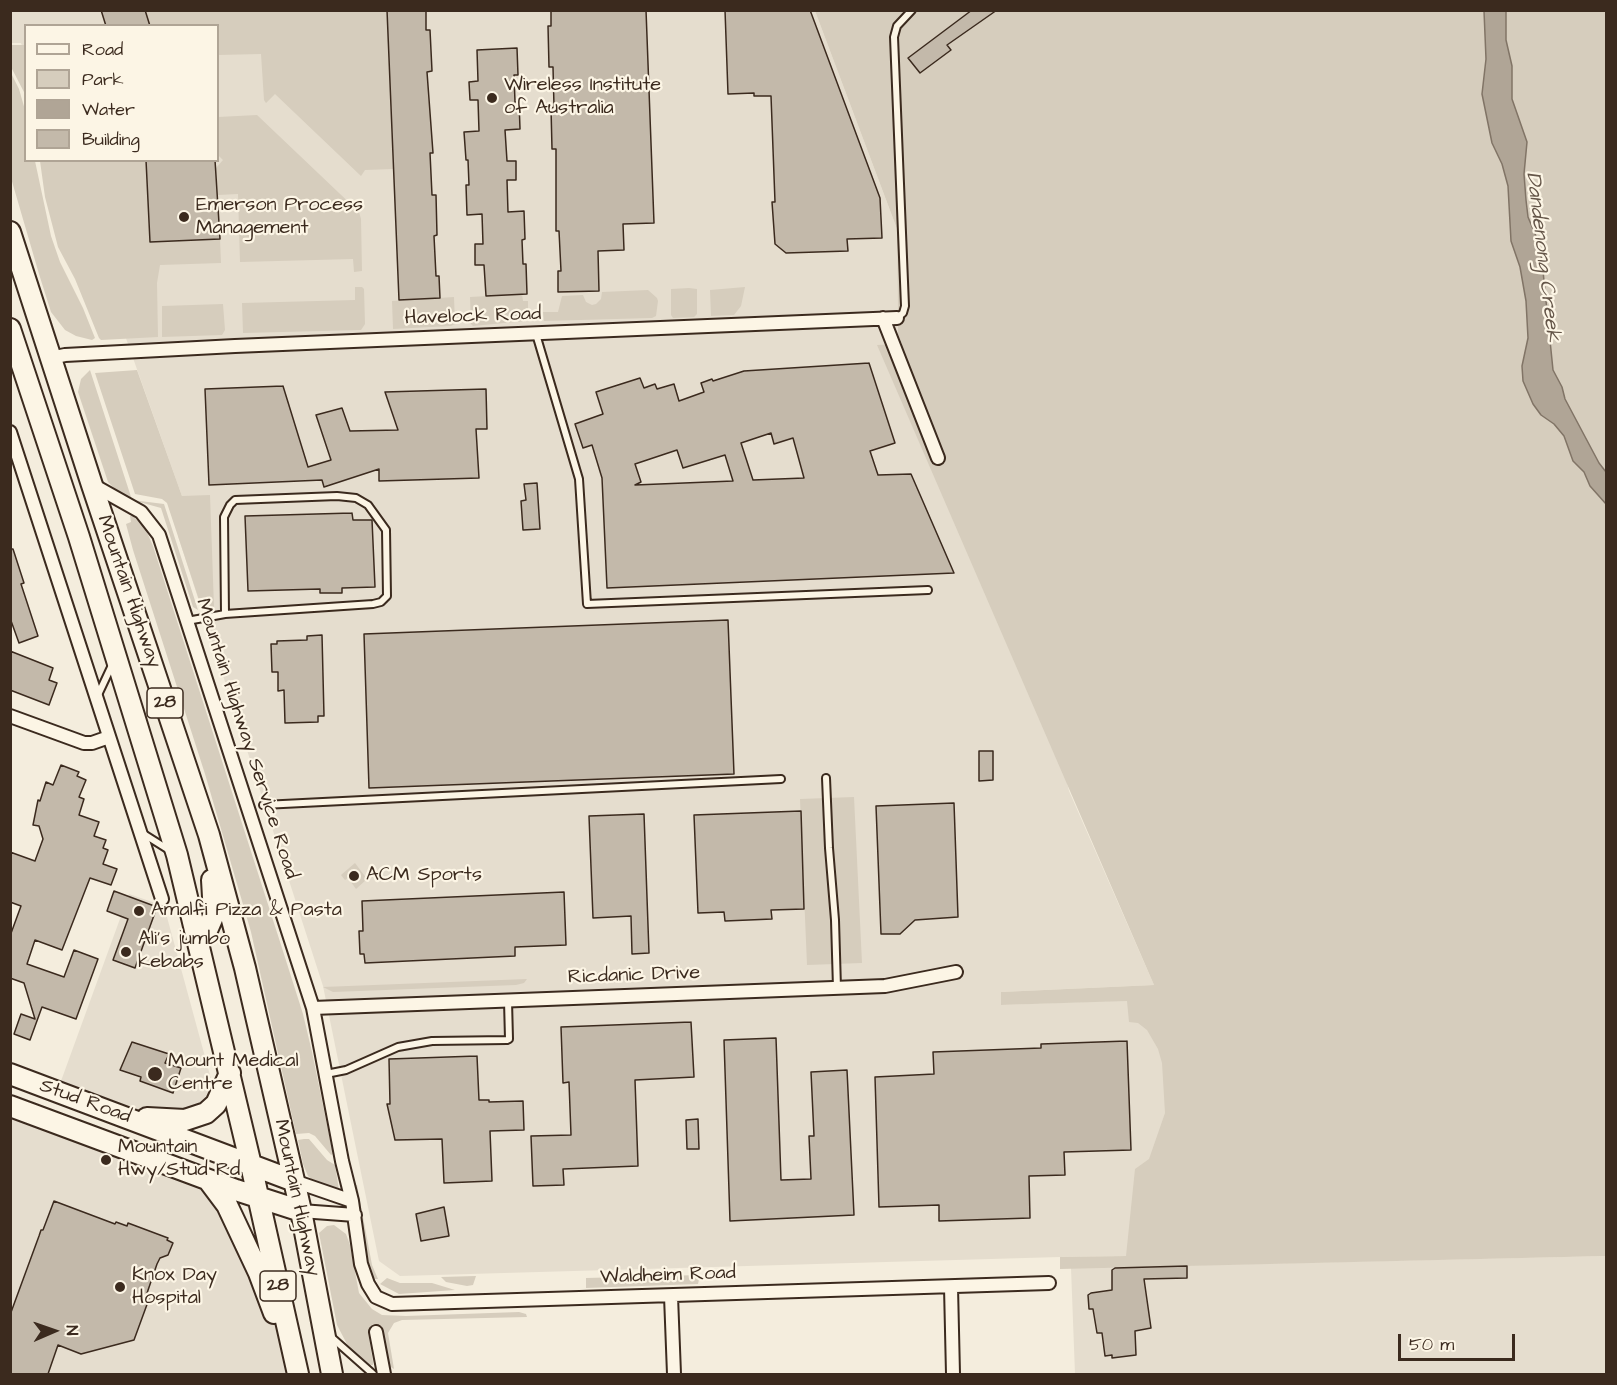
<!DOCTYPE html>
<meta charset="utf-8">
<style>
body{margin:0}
#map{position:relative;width:1617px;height:1385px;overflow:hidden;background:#f4eddd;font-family:"Architects Daughter",sans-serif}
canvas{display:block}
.frame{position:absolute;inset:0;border:12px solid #3b2a1e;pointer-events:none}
.legend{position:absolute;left:24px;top:24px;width:195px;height:138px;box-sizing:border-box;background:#fcf5e5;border:2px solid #afa495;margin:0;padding:8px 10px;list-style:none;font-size:18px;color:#3b2a1e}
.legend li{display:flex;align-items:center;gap:12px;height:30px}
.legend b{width:30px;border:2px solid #afa495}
.north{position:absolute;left:24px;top:1301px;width:60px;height:60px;-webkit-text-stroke:4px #fcf5e5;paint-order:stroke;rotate:88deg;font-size:16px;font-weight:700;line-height:24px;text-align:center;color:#3b2a1e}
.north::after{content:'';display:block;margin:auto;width:21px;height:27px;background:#3b2a1e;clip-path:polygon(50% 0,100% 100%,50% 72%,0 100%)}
.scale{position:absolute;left:1398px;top:1334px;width:117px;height:27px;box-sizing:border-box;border:3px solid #3b2a1e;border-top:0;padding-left:8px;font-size:18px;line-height:21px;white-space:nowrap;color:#3b2a1e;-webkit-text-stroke:4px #fcf5e5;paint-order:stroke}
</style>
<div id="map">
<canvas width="1617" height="1385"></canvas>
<div class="frame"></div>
<ul class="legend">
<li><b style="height:8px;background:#fcf5e5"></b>Road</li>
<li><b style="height:16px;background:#d6cdbd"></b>Park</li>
<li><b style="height:16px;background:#b0a596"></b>Water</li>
<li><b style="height:16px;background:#c3b9aa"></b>Building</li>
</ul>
<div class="north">N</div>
<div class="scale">50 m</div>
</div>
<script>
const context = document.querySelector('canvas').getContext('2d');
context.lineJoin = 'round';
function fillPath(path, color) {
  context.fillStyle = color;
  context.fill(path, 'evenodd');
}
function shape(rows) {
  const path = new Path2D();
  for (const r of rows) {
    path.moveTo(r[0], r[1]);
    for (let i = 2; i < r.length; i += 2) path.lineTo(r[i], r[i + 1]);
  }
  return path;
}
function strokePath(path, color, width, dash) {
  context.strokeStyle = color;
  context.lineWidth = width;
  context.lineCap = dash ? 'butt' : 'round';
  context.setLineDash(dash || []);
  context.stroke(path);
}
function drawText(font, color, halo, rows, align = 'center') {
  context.font = font + ' "Architects Daughter",sans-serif';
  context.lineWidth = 4.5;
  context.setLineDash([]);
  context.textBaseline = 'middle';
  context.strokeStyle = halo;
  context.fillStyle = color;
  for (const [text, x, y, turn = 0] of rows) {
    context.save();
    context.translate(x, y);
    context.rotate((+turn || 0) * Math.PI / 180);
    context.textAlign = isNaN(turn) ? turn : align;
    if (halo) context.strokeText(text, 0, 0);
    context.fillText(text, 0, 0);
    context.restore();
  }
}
fillPath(shape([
 [10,11,815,11,897,229,898,336,1038,658,1069,791,1154,985,1001,992,1001,1005,1191,998,1291,1254,1060,1257,400,1276,379,1261,323,986,178,536,183,527,182,496,63,161,218,160,218,26,26,26,25,54,21,43,11,43],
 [129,894,164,906,217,1101,212,1108,120,1115,57,1092],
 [10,1106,209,1180,259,1273,297,1374,11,1374],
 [1606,1256,1606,1374,1075,1374,1071,1268]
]), '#e5ddce');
fillPath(shape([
 [145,11,387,11,393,169,365,170,361,176,275,94,266,103,264,100,261,54,218,55,218,26,150,25],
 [815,11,1606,11,1606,1256,1060,1269,1060,1257,1126,1256,1135,1169,1149,1159,1165,1113,1162,1063,1158,1049,1147,1030,1138,1023,1129,1022,1127,1001,1001,1005,1001,992,1154,985,877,345,902,344,898,335,897,229],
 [11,45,25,45,25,94,11,67],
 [11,73,19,89,25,110,26,160,35,161,51,236,60,262,83,308,95,338,92,340,76,336,65,330,51,312,39,274,11,178],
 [257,115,359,212,361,219,362,271,354,272,353,259,240,262,238,194,218,195,216,168,223,160,218,155,218,117],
 [40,161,146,161,150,242,220,239,221,263,160,265,157,283,158,337,101,340,99,338,75,279,58,247,45,197],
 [355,287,362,287,364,289,365,324,361,330,243,333,242,303,355,300],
 [745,287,741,306,734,315,711,316,710,290],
 [689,288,697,289,697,314,694,317,673,318,671,315,671,289],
 [648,290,657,298,658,301,656,316,652,318,544,321,543,312,558,312,562,296,583,295,586,302,592,305,596,304,601,299,602,292],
 [522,294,523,301,528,301,528,314,525,321,473,326,471,324,470,297],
 [454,297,455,324,451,326,393,329,392,301],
 [223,304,225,330,222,335,162,337,162,306],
 [90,370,132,500,164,504,198,610,193,607,161,508,132,500,118,492,108,482,78,392,81,379],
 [137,370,182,496,210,495,214,607,210,609,202,609,167,503,162,499,135,494,95,373],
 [130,516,133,516,146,530,153,546,282,948,303,1014,312,1052,333,1154,331,1155,315,1136,309,1133,296,1134,251,932,205,774,133,550,126,524,131,522],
 [854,797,862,963,807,965,800,799],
 [355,863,367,879,356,889,348,878,345,880,341,875],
 [527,979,524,983,516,985,333,992,323,987],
 [304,1139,309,1139,327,1160,335,1165,339,1190,317,1184,308,1176,303,1164,298,1140],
 [354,1185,357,1185,372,1265,378,1279,375,1279,371,1274],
 [334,1225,346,1234,350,1245,359,1293,372,1309,382,1315,406,1316,519,1312,526,1314,527,1317,402,1320,394,1323,388,1333,394,1369,389,1366,381,1329,368,1332,373,1362,373,1365,370,1365,348,1346,337,1325,319,1233,327,1226],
 [700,1275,698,1284,586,1288,586,1278],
 [476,1276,473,1285,467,1286,446,1282,441,1277],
 [387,1278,400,1283,432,1283,455,1290,399,1294,380,1284]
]), '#d6cdbd');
const water = shape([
 [1484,11,1506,11,1506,40,1512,66,1512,99,1527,142,1524,174,1526,200,1528,217,1538,241,1542,261,1553,370,1562,387,1565,399,1599,463,1606,472,1606,504,1590,486,1584,472,1573,461,1564,436,1554,424,1541,415,1533,404,1523,381,1522,366,1528,338,1526,301,1520,267,1511,241,1508,186,1502,164,1492,143,1482,94,1486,59,1484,11]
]);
fillPath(water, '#b0a596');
strokePath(water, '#817466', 1.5);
const building = shape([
 [101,10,145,10,150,26,106,26,101,10],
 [387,10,426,10,426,30,430,30,432,71,427,72,433,153,430,153,432,195,436,195,437,235,434,236,436,276,439,276,440,298,399,300,387,10],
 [551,10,646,10,654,223,623,224,624,250,598,251,599,291,558,292,558,271,561,271,559,231,556,231,556,149,552,149,551,108,554,107,553,67,549,67,548,26,551,26,551,10],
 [725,10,810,10,880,198,882,238,847,239,848,251,786,253,775,244,772,202,775,202,771,96,754,96,754,93,728,94,725,10],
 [972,10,997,10,947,45,951,50,920,73,908,58,972,10],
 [517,48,518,75,514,75,515,102,519,101,520,129,505,130,507,161,516,161,516,180,507,180,508,212,524,211,525,239,522,240,523,264,526,264,527,294,486,296,484,265,475,265,475,244,483,244,482,214,467,215,466,185,469,185,468,160,466,160,464,132,479,131,478,100,470,100,469,82,478,81,477,50,517,48],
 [146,160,215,160,220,239,150,242,146,160],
 [869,363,895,443,870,451,878,475,911,474,954,573,607,588,602,478,592,445,583,448,575,424,603,414,596,392,640,378,644,388,655,384,657,389,674,384,679,401,704,392,701,383,712,379,713,381,744,371,869,363],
 [771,433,774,444,793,438,804,478,753,480,741,443,771,433],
 [677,450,683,468,725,455,733,481,635,485,641,482,635,464,677,450],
 [283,386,308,467,331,460,316,415,342,408,350,431,398,430,385,392,486,389,487,429,476,429,479,478,379,481,379,469,324,487,322,480,209,485,205,389,283,386],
 [537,483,540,529,523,530,521,501,526,500,524,484,537,483],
 [352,513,353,520,372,520,375,587,342,588,342,593,320,593,320,589,248,591,245,516,352,513],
 [10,549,13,549,24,583,21,584,38,636,19,643,10,618,10,549],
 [728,620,734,774,369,788,364,634,728,620],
 [322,635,324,716,318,716,318,722,285,723,284,690,278,691,278,672,272,672,271,644,277,644,277,641,307,640,307,636,322,635],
 [10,651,53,668,49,680,57,683,49,705,10,690,10,651],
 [979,751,993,751,993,780,979,781,979,751],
 [61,765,79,772,77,776,86,780,79,797,84,799,79,815,99,822,94,836,106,840,103,848,108,850,103,864,117,869,111,885,90,878,62,950,35,940,27,964,64,977,74,950,98,959,76,1019,42,1007,30,1040,14,1034,21,1014,35,1019,24,983,10,978,10,936,21,906,10,902,10,852,35,861,43,839,39,826,33,825,38,800,40,801,46,782,53,785,61,765],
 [954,803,958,917,915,920,900,934,881,934,876,806,954,803],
 [801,811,804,909,771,910,772,919,725,921,724,912,698,913,694,815,801,811],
 [644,814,649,953,632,954,631,916,593,918,589,816,644,814],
 [114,891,157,907,135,968,113,960,128,919,107,911,114,891],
 [564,892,566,945,515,947,515,956,365,963,364,954,360,954,359,931,363,931,362,901,564,892],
 [691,1022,694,1077,635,1080,638,1166,563,1169,564,1185,533,1186,531,1136,571,1135,569,1082,563,1083,561,1027,691,1022],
 [776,1038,781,1180,811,1179,809,1136,814,1136,811,1072,847,1070,854,1215,730,1221,724,1040,776,1038],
 [1127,1041,1131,1150,1064,1152,1065,1175,1029,1176,1030,1218,939,1221,939,1205,879,1207,875,1077,934,1074,933,1052,1041,1048,1041,1044,1127,1041],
 [132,1042,169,1054,165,1063,181,1068,173,1093,140,1081,141,1077,120,1070,132,1042],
 [477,1056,479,1100,489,1100,489,1102,523,1101,524,1130,490,1131,492,1181,444,1183,442,1139,395,1140,387,1104,390,1104,389,1059,477,1056],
 [698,1119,699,1149,687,1149,686,1120,698,1119],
 [54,1201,115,1224,116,1222,127,1226,128,1223,168,1238,167,1240,173,1243,168,1255,160,1258,157,1264,145,1299,149,1299,134,1340,81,1354,58,1345,48,1374,10,1374,10,1315,39,1236,41,1230,43,1230,54,1201],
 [444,1207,449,1236,421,1241,416,1214,444,1207],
 [1187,1266,1187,1278,1144,1279,1151,1328,1135,1331,1136,1355,1112,1358,1112,1355,1105,1356,1102,1333,1097,1333,1093,1309,1089,1309,1088,1295,1091,1293,1112,1290,1112,1270,1115,1268,1187,1266]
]);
fillPath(building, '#c3b9aa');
strokePath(building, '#3b2a1e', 1.5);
const lane = shape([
 [897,318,903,313,905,306,894,37,897,26,912,10],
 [536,334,579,479,587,604,928,590],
 [187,621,225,614,373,604,381,602,387,596,386,530,368,505,356,498,337,496,235,500,230,505,224,517,225,614],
 [97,697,113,663],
 [826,778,829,848,835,920,837,988],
 [263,805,781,779],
 [142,833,169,850],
 [326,1074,346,1070,398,1047,432,1041,507,1040,509,1039,508,1001],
 [330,1336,373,1374]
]);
const street = shape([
 [883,318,938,458],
 [50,358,65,355,235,346,897,318],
 [10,432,162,899],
 [93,485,141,512,159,535,313,1008,342,1161,352,1201],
 [10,716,84,743,92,743,109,737],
 [313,1008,885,986,956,972],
 [294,1181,352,1201,361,1264,368,1284,376,1297,392,1304,1049,1283],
 [301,1211,355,1215],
 [951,1287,953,1374],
 [671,1296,674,1374],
 [376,1332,384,1374]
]);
const primary = shape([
 [10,232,92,485,209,835,245,968,301,1211,332,1374],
 [10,329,79,537,177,855,251,1165,298,1374],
 [198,939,208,928,214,914,212,880],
 [10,1074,294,1181],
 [10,1106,236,1190,301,1211],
 [147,1118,185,1120,206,1113,216,1104,230,1073],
 [209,1181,227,1205,259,1273,274,1313]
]);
strokePath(lane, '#3b2a1e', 10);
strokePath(street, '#3b2a1e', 16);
strokePath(primary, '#3b2a1e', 24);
strokePath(lane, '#fcf5e5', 6);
strokePath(street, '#fcf5e5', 12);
strokePath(primary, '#fcf5e5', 20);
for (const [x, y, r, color] of [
 [492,98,6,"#3b2a1e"],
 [184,217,6,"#3b2a1e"],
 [354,876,6,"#3b2a1e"],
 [139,911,6,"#3b2a1e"],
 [126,952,6,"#3b2a1e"],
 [155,1074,8,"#3b2a1e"],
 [106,1160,6,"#3b2a1e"],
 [120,1287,6,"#3b2a1e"]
]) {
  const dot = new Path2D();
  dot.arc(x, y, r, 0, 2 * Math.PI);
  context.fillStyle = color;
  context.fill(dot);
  strokePath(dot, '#fcf5e5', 2);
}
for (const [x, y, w] of [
 [165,703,36],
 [278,1286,36]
]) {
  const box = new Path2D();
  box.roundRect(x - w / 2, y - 15, w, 30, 4.5);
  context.fillStyle = '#fcf5e5';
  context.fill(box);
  strokePath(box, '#3b2a1e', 1.5);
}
drawText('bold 18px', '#3b2a1e', null, [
 ["28",165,703],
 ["28",278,1286]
]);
drawText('20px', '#3b2a1e', '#fcf5e5', [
 ["Wireless Institute",504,86],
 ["of Australia",504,109],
 ["Emerson Process",196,206],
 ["Management",196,229],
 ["ACM Sports",366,876],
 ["Amalfi Pizza & Pasta",151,911],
 ["Ali’s jumbo",138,940],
 ["kebabs",138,963],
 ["Mount Medical",168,1062],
 ["Centre",168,1085],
 ["Mountain",118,1148],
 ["Hwy/Stud Rd",118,1171],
 ["Knox Day",132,1276],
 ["Hospital",132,1299]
], 'left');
drawText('20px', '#3b2a1e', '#fcf5e5', [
 ["Havelock Road",473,317,-2],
 ["Mountain Highway",128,592,71],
 ["Mountain Highway Service Road",246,739,72],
 ["Ricdanic Drive",634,976,-2],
 ["Stud Road",85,1102,20],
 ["Mountain Highway",296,1198,78],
 ["Waldheim Road",668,1276,-2]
]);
drawText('italic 21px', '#645548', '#fcf5e5', [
 ["Dandenong Creek",1542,257,83]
]);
</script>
